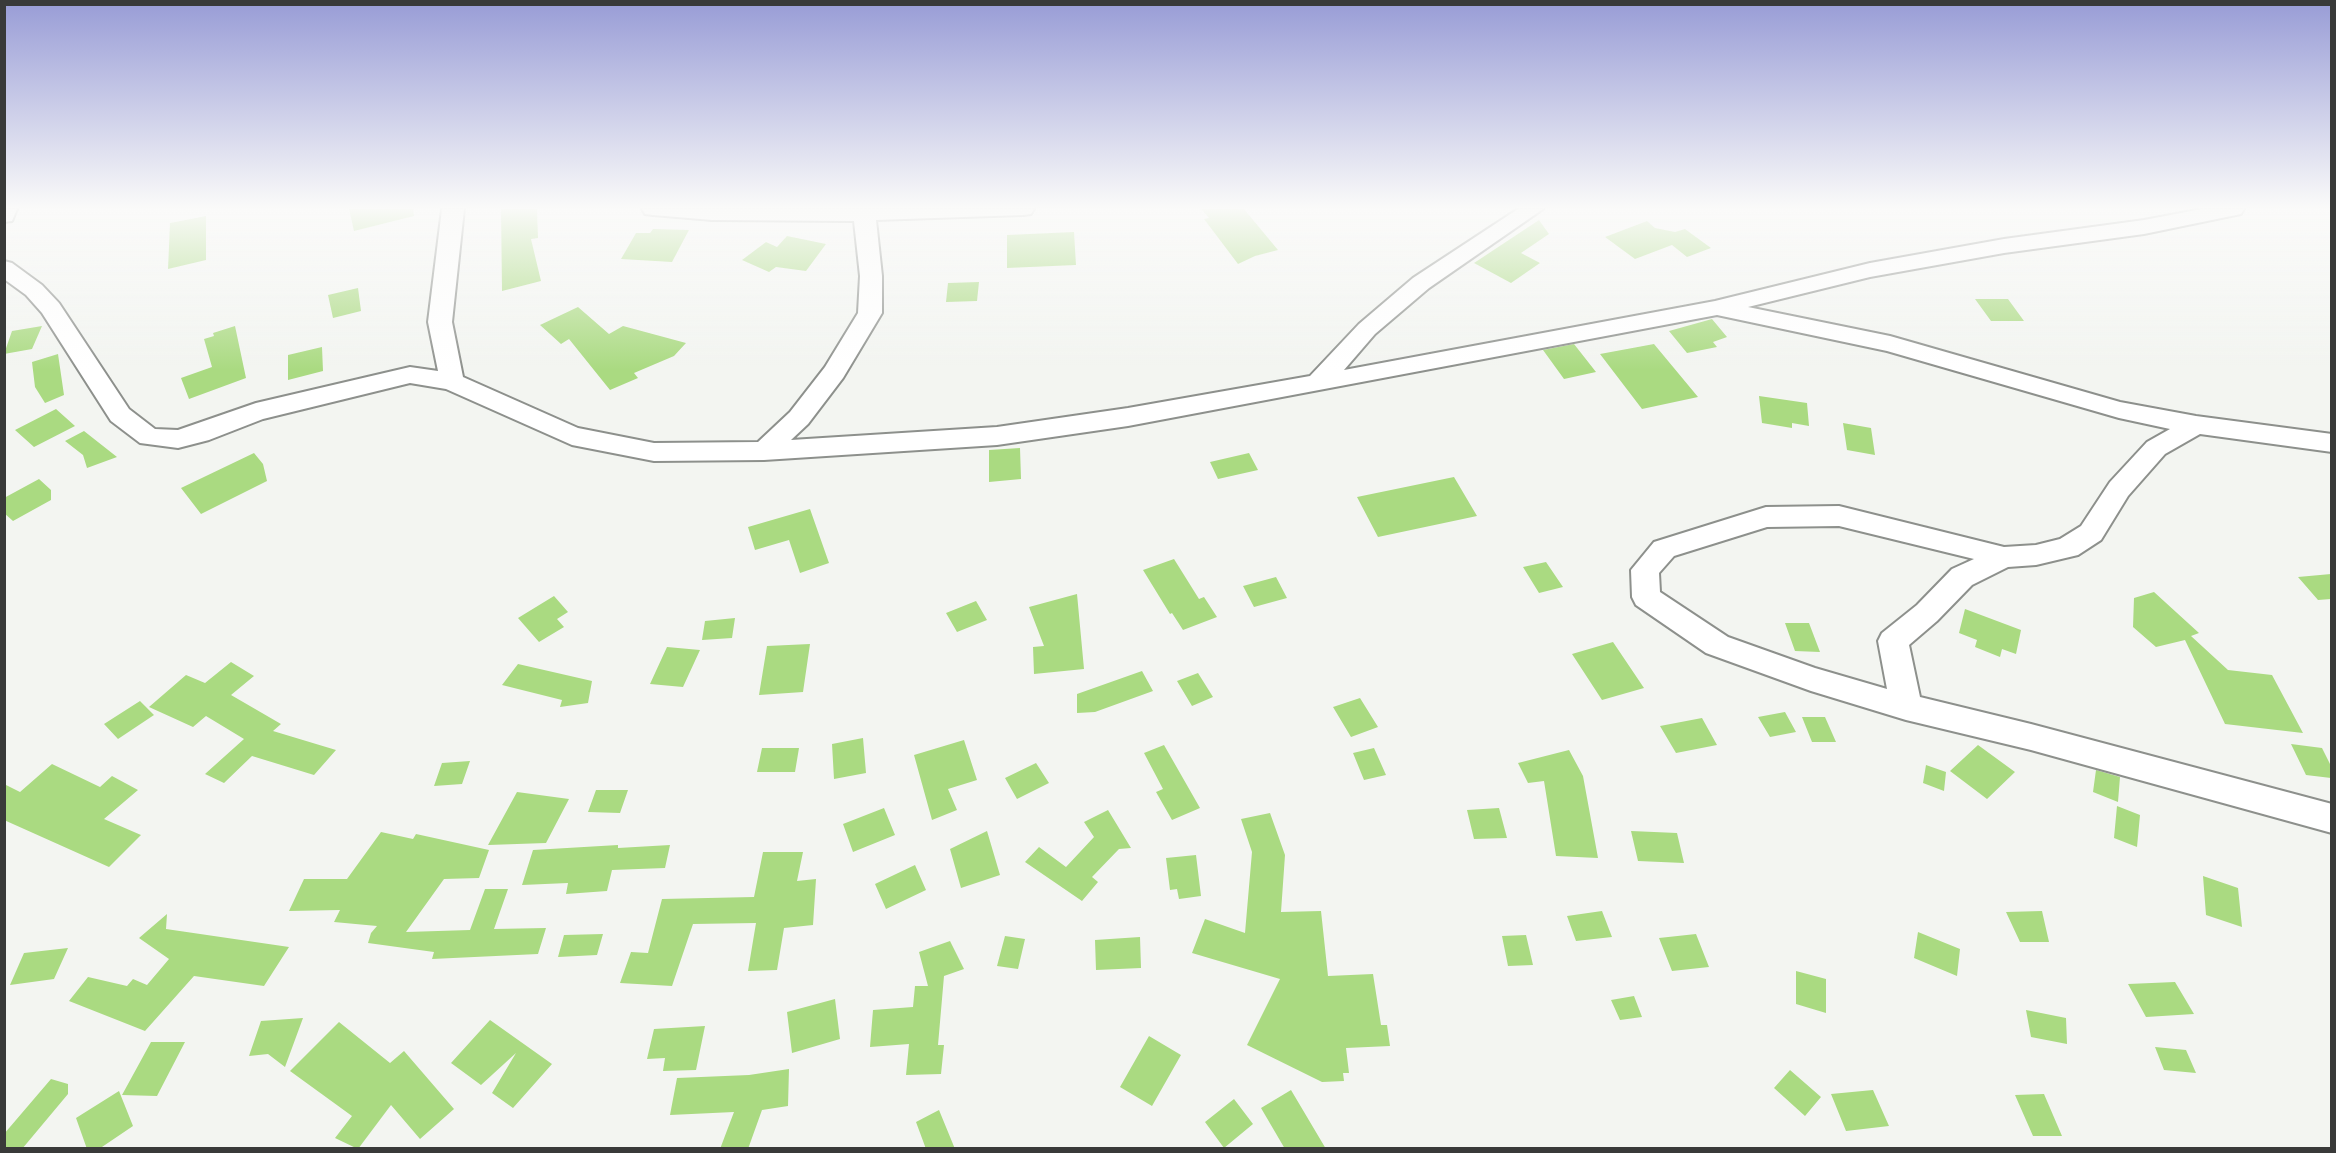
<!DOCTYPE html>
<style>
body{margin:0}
#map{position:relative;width:2336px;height:1153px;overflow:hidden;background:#f3f5f1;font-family:"Source Sans 3",sans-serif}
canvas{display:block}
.frame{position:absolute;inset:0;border:6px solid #393a39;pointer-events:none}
</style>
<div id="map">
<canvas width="2336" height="1153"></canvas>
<div class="frame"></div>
</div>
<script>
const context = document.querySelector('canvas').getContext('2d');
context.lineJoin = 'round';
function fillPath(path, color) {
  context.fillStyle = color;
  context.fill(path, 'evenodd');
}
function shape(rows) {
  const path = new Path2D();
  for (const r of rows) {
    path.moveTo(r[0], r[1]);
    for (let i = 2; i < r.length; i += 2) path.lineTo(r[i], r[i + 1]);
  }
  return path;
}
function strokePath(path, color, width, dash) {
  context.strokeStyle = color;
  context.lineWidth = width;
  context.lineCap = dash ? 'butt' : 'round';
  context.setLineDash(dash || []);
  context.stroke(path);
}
fillPath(shape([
 [349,209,413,209,414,216,354,231],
 [501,209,537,209,538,238,531,239,541,281,502,291],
 [1201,209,1244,209,1278,250,1255,256,1238,264,1204,219,1209,218],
 [206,216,206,260,168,269,170,223],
 [1539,220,1549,234,1521,253,1540,263,1511,283,1474,263],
 [1647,221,1655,228,1675,232,1685,229,1711,248,1687,257,1672,245,1635,259,1605,237],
 [653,229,689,230,672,262,621,259,636,233,650,233],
 [1074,232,1076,265,1007,268,1007,235],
 [787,236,826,244,806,271,776,267,769,272,742,260,766,242,777,247],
 [979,282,977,301,946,302,948,283],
 [358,288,361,311,333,318,328,295],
 [1975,299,2008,299,2024,321,1991,321],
 [578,307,609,334,623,326,686,343,674,356,634,373,638,378,610,390,569,339,561,344,540,325],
 [1712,319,1727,337,1713,342,1717,347,1687,353,1669,331],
 [42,326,32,349,4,354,12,331],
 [235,326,246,378,189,399,181,378,212,367,204,339,214,336,213,333],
 [1574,344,1596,372,1564,379,1543,350],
 [1654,344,1698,397,1642,409,1600,354],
 [322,347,323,371,288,380,288,355],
 [58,354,64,395,45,403,35,387,32,362],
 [1759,396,1807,403,1809,426,1792,423,1792,428,1762,423],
 [56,409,75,426,34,447,15,430],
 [1843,423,1871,428,1875,455,1847,450],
 [84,431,117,457,87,468,83,455,65,441],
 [1020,448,1021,479,989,482,989,450],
 [254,453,263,464,267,481,201,514,181,488],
 [1249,453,1258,470,1218,479,1210,462],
 [1454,477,1477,516,1378,537,1357,497],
 [39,479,51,490,51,500,13,521,4,513,4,498],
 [810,509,829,563,800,573,789,540,755,550,748,527],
 [1174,559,1199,599,1204,597,1217,617,1183,630,1172,613,1170,614,1143,570],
 [1546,562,1563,587,1539,593,1523,567],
 [2331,574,2331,599,2318,600,2298,577],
 [1276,577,1287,598,1254,607,1243,586],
 [2154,592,2199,633,2191,636,2228,670,2272,675,2303,733,2225,724,2185,640,2156,647,2133,627,2134,598],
 [1077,594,1084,669,1034,674,1033,647,1044,646,1029,607],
 [554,596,568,612,557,619,564,627,539,642,518,618],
 [976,601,987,620,957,632,946,613],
 [1965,609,2021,630,2016,654,2002,649,2000,657,1975,647,1977,640,1959,633],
 [735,618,732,638,702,640,705,621],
 [1785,623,1809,623,1820,652,1795,651],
 [1613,642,1644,688,1602,700,1572,654],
 [810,644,803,692,759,695,767,646],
 [667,647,700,650,683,687,650,684],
 [231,662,254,676,231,695,281,724,273,731,336,750,314,775,252,756,224,783,205,774,244,739,206,716,193,727,149,707,186,675,205,683],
 [518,664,592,681,588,703,560,707,562,700,502,685],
 [1142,671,1153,691,1095,712,1077,713,1077,694],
 [1198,673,1213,697,1192,706,1177,681],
 [1360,698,1378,727,1351,737,1333,707],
 [140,701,154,715,118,739,104,724],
 [1785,712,1796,732,1770,737,1758,717],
 [1802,717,1825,717,1836,742,1812,742],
 [1702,718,1717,745,1676,753,1660,726],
 [863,738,866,773,834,779,832,744],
 [964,740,977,780,948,789,957,810,932,820,914,755],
 [2291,744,2322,748,2331,766,2331,778,2306,775],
 [1164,745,1200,808,1172,820,1156,792,1163,789,1144,753],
 [1978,745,2015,772,1987,799,1950,771],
 [762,748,799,748,795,772,757,772],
 [1374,748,1386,775,1364,780,1353,753],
 [1569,750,1583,776,1598,858,1556,856,1544,781,1528,783,1518,763],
 [470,761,462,784,434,786,442,763],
 [1036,763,1049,783,1017,799,1005,778],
 [52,764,100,787,112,776,138,790,104,819,141,835,109,867,4,820,4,784,20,792],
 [1926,765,1946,772,1944,791,1923,783],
 [2096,770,2120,777,2118,802,2093,792],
 [596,790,628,790,620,813,588,812],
 [517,792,569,799,546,843,488,845],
 [2117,806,2140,815,2137,847,2114,838],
 [884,808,895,835,853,852,843,824],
 [1499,808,1507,838,1474,839,1467,810],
 [1108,810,1131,848,1119,849,1092,877,1098,882,1082,901,1025,862,1039,847,1066,867,1094,837,1084,822],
 [1270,813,1285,855,1281,912,1321,911,1328,976,1373,974,1381,1025,1387,1025,1390,1046,1346,1048,1349,1073,1343,1073,1344,1081,1322,1082,1247,1045,1280,979,1192,953,1205,919,1245,933,1252,852,1241,819],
 [987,831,1000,875,961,888,950,849],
 [1631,831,1677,833,1684,863,1638,861],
 [381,832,413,839,416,834,489,850,479,878,444,879,406,932,470,930,485,889,508,889,494,929,546,928,538,954,432,959,434,952,368,943,371,933,377,926,334,922,340,910,289,911,304,879,347,879],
 [618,845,618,848,670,845,665,868,612,870,607,891,566,894,568,883,522,885,533,850],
 [763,852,803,852,797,881,816,879,813,925,784,928,777,970,748,971,756,923,693,924,672,986,620,983,631,952,648,953,662,899,754,897],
 [1196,855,1201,896,1179,899,1177,889,1170,890,1166,858],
 [915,865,926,890,886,909,875,884],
 [2203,876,2238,888,2242,927,2206,915],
 [1602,911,1612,937,1576,941,1567,916],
 [2042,911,2049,942,2020,942,2006,912],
 [167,914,166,929,289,947,264,986,194,976,145,1031,69,1001,88,977,127,986,133,979,147,985,169,959,139,938],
 [1918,932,1960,949,1957,976,1914,958],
 [603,934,597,955,558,957,564,935],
 [1696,934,1709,967,1672,971,1659,938],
 [1526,935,1533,965,1508,966,1502,936],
 [1005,936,1025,939,1018,969,997,966],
 [1140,937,1141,968,1096,970,1095,940],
 [950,941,964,969,944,976,938,1045,944,1045,941,1074,906,1075,909,1044,870,1047,873,1010,913,1007,915,986,928,986,919,952],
 [68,948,54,979,10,985,24,953],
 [1796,971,1826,979,1826,1013,1796,1004],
 [2175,982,2194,1014,2146,1017,2128,984],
 [1634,996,1642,1017,1620,1020,1611,1000],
 [835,999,840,1039,792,1053,787,1012],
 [2026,1010,2066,1018,2067,1044,2031,1037],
 [303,1018,285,1067,268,1054,249,1056,261,1021],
 [490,1020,552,1064,513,1108,492,1093,516,1053,481,1085,451,1063],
 [339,1022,390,1063,404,1051,454,1109,420,1139,391,1105,358,1149,335,1138,352,1116,290,1071],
 [705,1026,696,1070,663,1071,665,1058,647,1059,654,1029],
 [1149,1036,1181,1055,1152,1106,1120,1087],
 [151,1042,185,1042,157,1096,122,1095],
 [2155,1047,2186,1050,2196,1073,2164,1070],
 [789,1069,788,1106,762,1110,748,1149,720,1149,734,1112,670,1115,677,1078,749,1075],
 [1790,1070,1821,1097,1805,1116,1774,1088],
 [51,1079,68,1084,68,1094,22,1149,4,1149,4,1134],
 [1291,1090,1326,1149,1285,1149,1261,1108],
 [1873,1090,1889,1126,1846,1131,1831,1094],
 [119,1091,133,1126,99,1149,87,1149,76,1118],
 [2044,1094,2062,1136,2033,1136,2015,1095],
 [1234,1099,1253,1124,1224,1148,1205,1122],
 [939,1110,955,1149,926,1149,916,1122]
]), '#aada81');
const minor = shape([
 [4,209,17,209,12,221,4,222,4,209],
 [442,209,464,209,452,322,463,377,578,428,654,443,758,442,790,412,825,367,858,313,860,276,854,221,712,220,653,215,645,214,642,209,1034,209,1031,214,1023,215,876,220,882,276,882,313,843,378,808,424,791,440,997,427,1128,408,1310,376,1359,324,1413,278,1518,209,1543,209,1429,288,1375,334,1344,370,1715,301,1870,263,2004,239,2144,220,2202,209,2244,209,2241,214,2144,234,2004,253,1870,277,1748,307,1890,336,2120,402,2196,416,2332,434,2332,452,2200,434,2165,454,2128,496,2101,540,2078,555,2036,565,2008,567,1972,585,1937,621,1909,645,1920,697,2031,724,2332,804,2332,833,2031,750,1906,720,1811,691,1706,653,1636,605,1632,597,1631,570,1654,542,1766,507,1839,506,2004,547,2036,545,2060,539,2081,526,2110,482,2147,442,2170,429,2119,418,1887,351,1717,315,1128,426,997,445,764,460,654,461,572,445,446,389,410,383,263,419,209,440,178,448,140,443,111,421,42,313,26,295,4,279,4,261,12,263,42,285,59,303,129,409,155,429,178,430,256,403,410,367,438,371,428,322,442,209],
 [1839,526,1974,559,1952,569,1917,605,1882,633,1878,641,1887,689,1815,668,1728,637,1660,592,1659,573,1674,556,1767,527,1839,526]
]);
strokePath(minor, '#8d908c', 4);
fillPath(minor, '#fff');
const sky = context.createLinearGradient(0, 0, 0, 370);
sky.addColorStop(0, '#989cd6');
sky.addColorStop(0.56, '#fafaf9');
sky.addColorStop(1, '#fafaf900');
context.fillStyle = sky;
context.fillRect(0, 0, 2336, 370);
</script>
